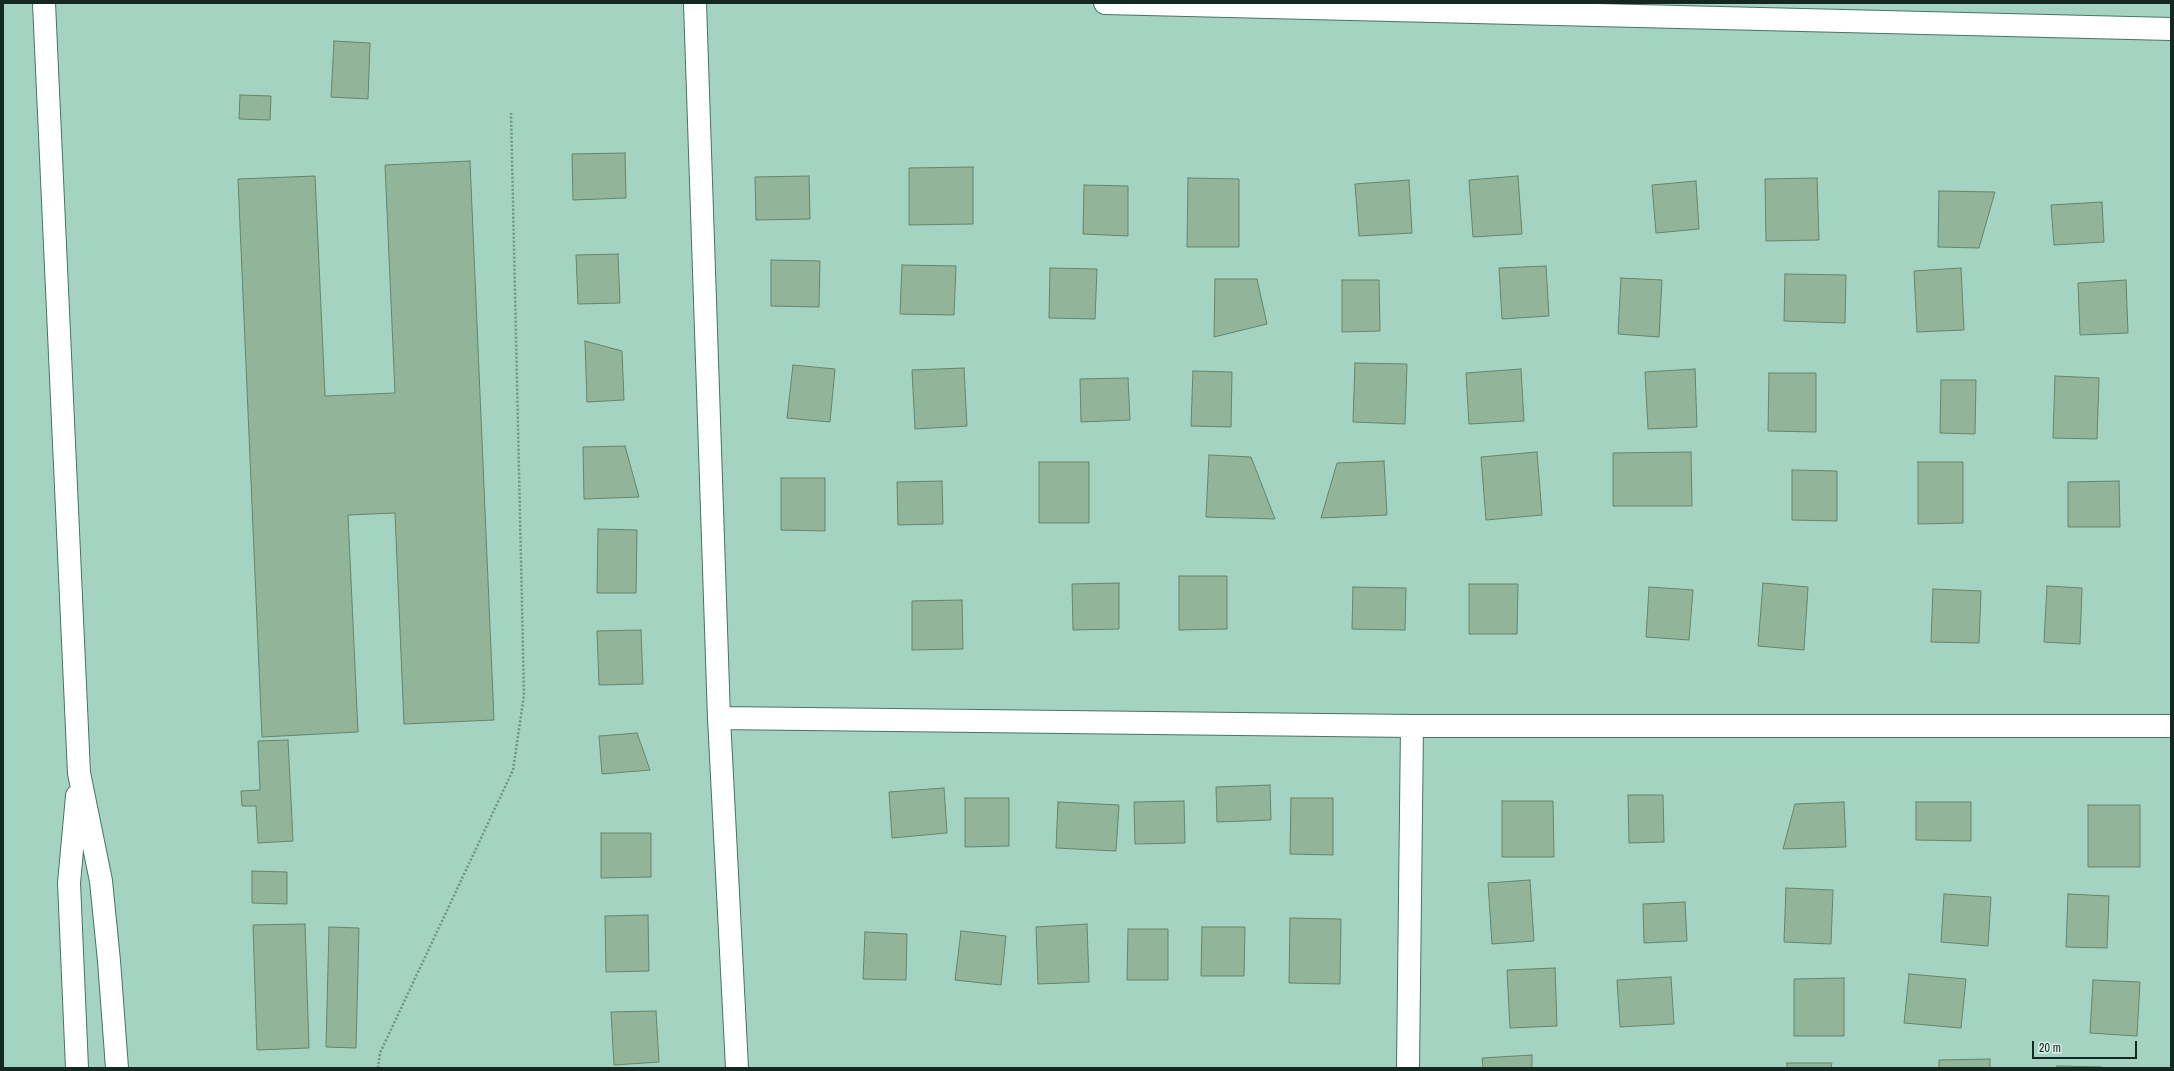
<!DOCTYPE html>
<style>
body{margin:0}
#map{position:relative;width:2174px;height:1071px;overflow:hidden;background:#a4d3c2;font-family:"Archivo Narrow",sans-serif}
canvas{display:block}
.frame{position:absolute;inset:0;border:4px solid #142720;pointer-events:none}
.scale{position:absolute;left:2032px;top:1041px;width:105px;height:18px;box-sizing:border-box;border:2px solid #142720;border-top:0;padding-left:5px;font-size:12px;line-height:14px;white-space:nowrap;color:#142720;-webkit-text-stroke:3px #d7eee5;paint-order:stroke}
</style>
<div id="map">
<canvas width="2174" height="1071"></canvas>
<div class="frame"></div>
<div class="scale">20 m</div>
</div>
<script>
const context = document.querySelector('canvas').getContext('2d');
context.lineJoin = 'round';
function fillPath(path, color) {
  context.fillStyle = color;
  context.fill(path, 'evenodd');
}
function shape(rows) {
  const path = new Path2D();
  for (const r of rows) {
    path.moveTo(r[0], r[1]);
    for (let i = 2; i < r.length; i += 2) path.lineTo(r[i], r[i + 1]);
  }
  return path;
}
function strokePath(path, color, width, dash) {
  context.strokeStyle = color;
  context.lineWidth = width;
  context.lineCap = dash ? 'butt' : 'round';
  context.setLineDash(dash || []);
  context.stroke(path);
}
const building = shape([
 [334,41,370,43,368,99,331,97,334,41],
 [240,95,271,96,270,120,239,119,240,95],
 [625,153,626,198,573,200,572,154,625,153],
 [470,161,494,720,404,724,395,513,348,515,358,732,262,737,238,179,315,176,325,396,395,393,385,165,470,161],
 [973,167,973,224,909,225,909,168,973,167],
 [809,176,810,219,756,220,755,177,809,176],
 [1518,176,1522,234,1473,237,1469,180,1518,176],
 [1188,178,1239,179,1239,247,1187,247,1188,178],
 [1817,178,1819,240,1766,241,1765,179,1817,178],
 [1409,180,1412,233,1359,236,1355,184,1409,180],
 [1696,181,1699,229,1656,233,1652,185,1696,181],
 [1084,185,1128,186,1128,236,1083,234,1084,185],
 [1939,191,1995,192,1979,248,1938,247,1939,191],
 [2102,202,2104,242,2054,245,2051,205,2102,202],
 [618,254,620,303,578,304,576,255,618,254],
 [771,260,820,261,819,307,771,306,771,260],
 [902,265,956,266,954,315,900,314,902,265],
 [1546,266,1549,316,1502,319,1499,268,1546,266],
 [1050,268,1097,269,1095,319,1049,318,1050,268],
 [1961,268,1964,330,1917,332,1914,271,1961,268],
 [1785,274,1846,275,1845,323,1784,321,1785,274],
 [1621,278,1662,280,1659,337,1618,334,1621,278],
 [1215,279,1257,279,1267,324,1214,337,1215,279],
 [1342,280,1379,280,1380,331,1342,332,1342,280],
 [2126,280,2128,333,2080,335,2078,283,2126,280],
 [585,341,622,351,624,400,587,402,585,341],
 [1355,363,1407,364,1405,424,1353,422,1355,363],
 [793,365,835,369,830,422,787,418,793,365],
 [964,368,967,426,915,429,912,370,964,368],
 [1521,369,1524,421,1469,424,1466,373,1521,369],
 [1695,369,1697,427,1648,429,1645,372,1695,369],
 [1193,371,1232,372,1231,427,1191,426,1193,371],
 [1769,373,1816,373,1816,432,1768,431,1769,373],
 [2055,376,2099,378,2097,439,2053,438,2055,376],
 [1128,378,1130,420,1081,422,1080,379,1128,378],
 [1941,380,1976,380,1975,434,1940,433,1941,380],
 [625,446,639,497,584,499,583,447,625,446],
 [1537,452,1542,515,1486,520,1481,457,1537,452],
 [1691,452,1692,506,1613,506,1613,453,1691,452],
 [1209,455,1251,457,1275,519,1206,517,1209,455],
 [1384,461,1387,515,1321,518,1337,463,1384,461],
 [1039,462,1089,462,1089,523,1039,523,1039,462],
 [1918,462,1963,462,1963,523,1918,524,1918,462],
 [1792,470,1837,471,1837,521,1792,520,1792,470],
 [781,478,825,478,825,531,781,530,781,478],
 [942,481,943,524,898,525,897,482,942,481],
 [2119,481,2120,527,2068,527,2068,482,2119,481],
 [598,529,637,530,636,593,597,593,598,529],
 [1179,576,1227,576,1227,629,1179,630,1179,576],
 [1119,583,1119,629,1073,630,1072,584,1119,583],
 [1763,583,1808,587,1804,650,1758,646,1763,583],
 [1469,584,1518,584,1517,634,1469,634,1469,584],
 [2047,586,2082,588,2080,644,2044,642,2047,586],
 [1353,587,1406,588,1405,630,1352,629,1353,587],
 [1649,587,1693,590,1689,640,1646,637,1649,587],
 [1933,589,1981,591,1979,643,1931,642,1933,589],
 [962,600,963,649,912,650,912,601,962,600],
 [641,630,643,684,599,685,597,631,641,630],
 [637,733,650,770,602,774,599,736,637,733],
 [288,740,293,841,258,843,256,806,242,806,241,791,260,790,258,741,288,740],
 [1270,785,1271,820,1217,822,1216,787,1270,785],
 [944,788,947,833,892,838,889,792,944,788],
 [1628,795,1663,795,1664,842,1629,843,1628,795],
 [965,798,1009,798,1009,846,965,847,965,798],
 [1291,798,1333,798,1333,855,1290,854,1291,798],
 [1184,801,1185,843,1135,844,1134,802,1184,801],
 [1502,801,1553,801,1554,857,1502,857,1502,801],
 [1058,802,1119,805,1116,851,1056,848,1058,802],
 [1844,802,1846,847,1783,849,1795,804,1844,802],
 [1916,802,1971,802,1971,841,1916,840,1916,802],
 [2088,805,2140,805,2140,867,2088,867,2088,805],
 [601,833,651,833,651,877,601,878,601,833],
 [252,871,287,872,287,904,252,903,252,871],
 [1530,880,1534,941,1492,944,1488,883,1530,880],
 [1786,888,1833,890,1831,944,1784,942,1786,888],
 [1944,894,1991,897,1988,946,1941,942,1944,894],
 [2068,894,2109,896,2107,948,2066,947,2068,894],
 [1685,902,1687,941,1644,943,1643,904,1685,902],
 [648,915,649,971,606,972,605,916,648,915],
 [1290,918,1341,919,1340,984,1289,983,1290,918],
 [305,924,309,1048,257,1050,253,925,305,924],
 [1087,924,1089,982,1038,984,1036,927,1087,924],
 [329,927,359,928,356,1048,326,1047,329,927],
 [1202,927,1245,927,1244,976,1201,976,1202,927],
 [1128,929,1168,929,1168,980,1127,980,1128,929],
 [961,931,1006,936,1001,985,955,980,961,931],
 [865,932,907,934,906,980,863,979,865,932],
 [1555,968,1557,1026,1510,1028,1507,970,1555,968],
 [1909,974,1966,979,1961,1028,1904,1023,1909,974],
 [1671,977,1674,1024,1620,1027,1617,980,1671,977],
 [1844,978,1844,1036,1794,1036,1794,979,1844,978],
 [2093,980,2140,982,2137,1036,2090,1033,2093,980],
 [656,1011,659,1062,614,1065,611,1012,656,1011],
 [1532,1055,1532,1068,1483,1068,1482,1058,1532,1055],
 [1990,1059,1990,1068,1939,1068,1939,1060,1990,1059],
 [1787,1063,1832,1063,1831,1068,1787,1068,1787,1063],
 [2057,1066,2102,1067,2102,1068,2057,1068,2057,1066]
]);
fillPath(building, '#92b498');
strokePath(building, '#64856a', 1);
const minor = shape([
 [695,3,719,718,737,1068],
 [1105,3,2171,29],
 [719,718,1412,726,2171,726],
 [1408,1068,1412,726]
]);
const secondary = shape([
 [44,3,79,773,101,881,109,961,117,1068],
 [77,796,69,883,77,1068]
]);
strokePath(minor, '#487465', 24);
strokePath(secondary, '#487465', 24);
strokePath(shape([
 [378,1068,380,1053,513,770,524,695,511,113]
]), '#6f9487', 2.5, [2, 2]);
strokePath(minor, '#fff', 22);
strokePath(secondary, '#fff', 22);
</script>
